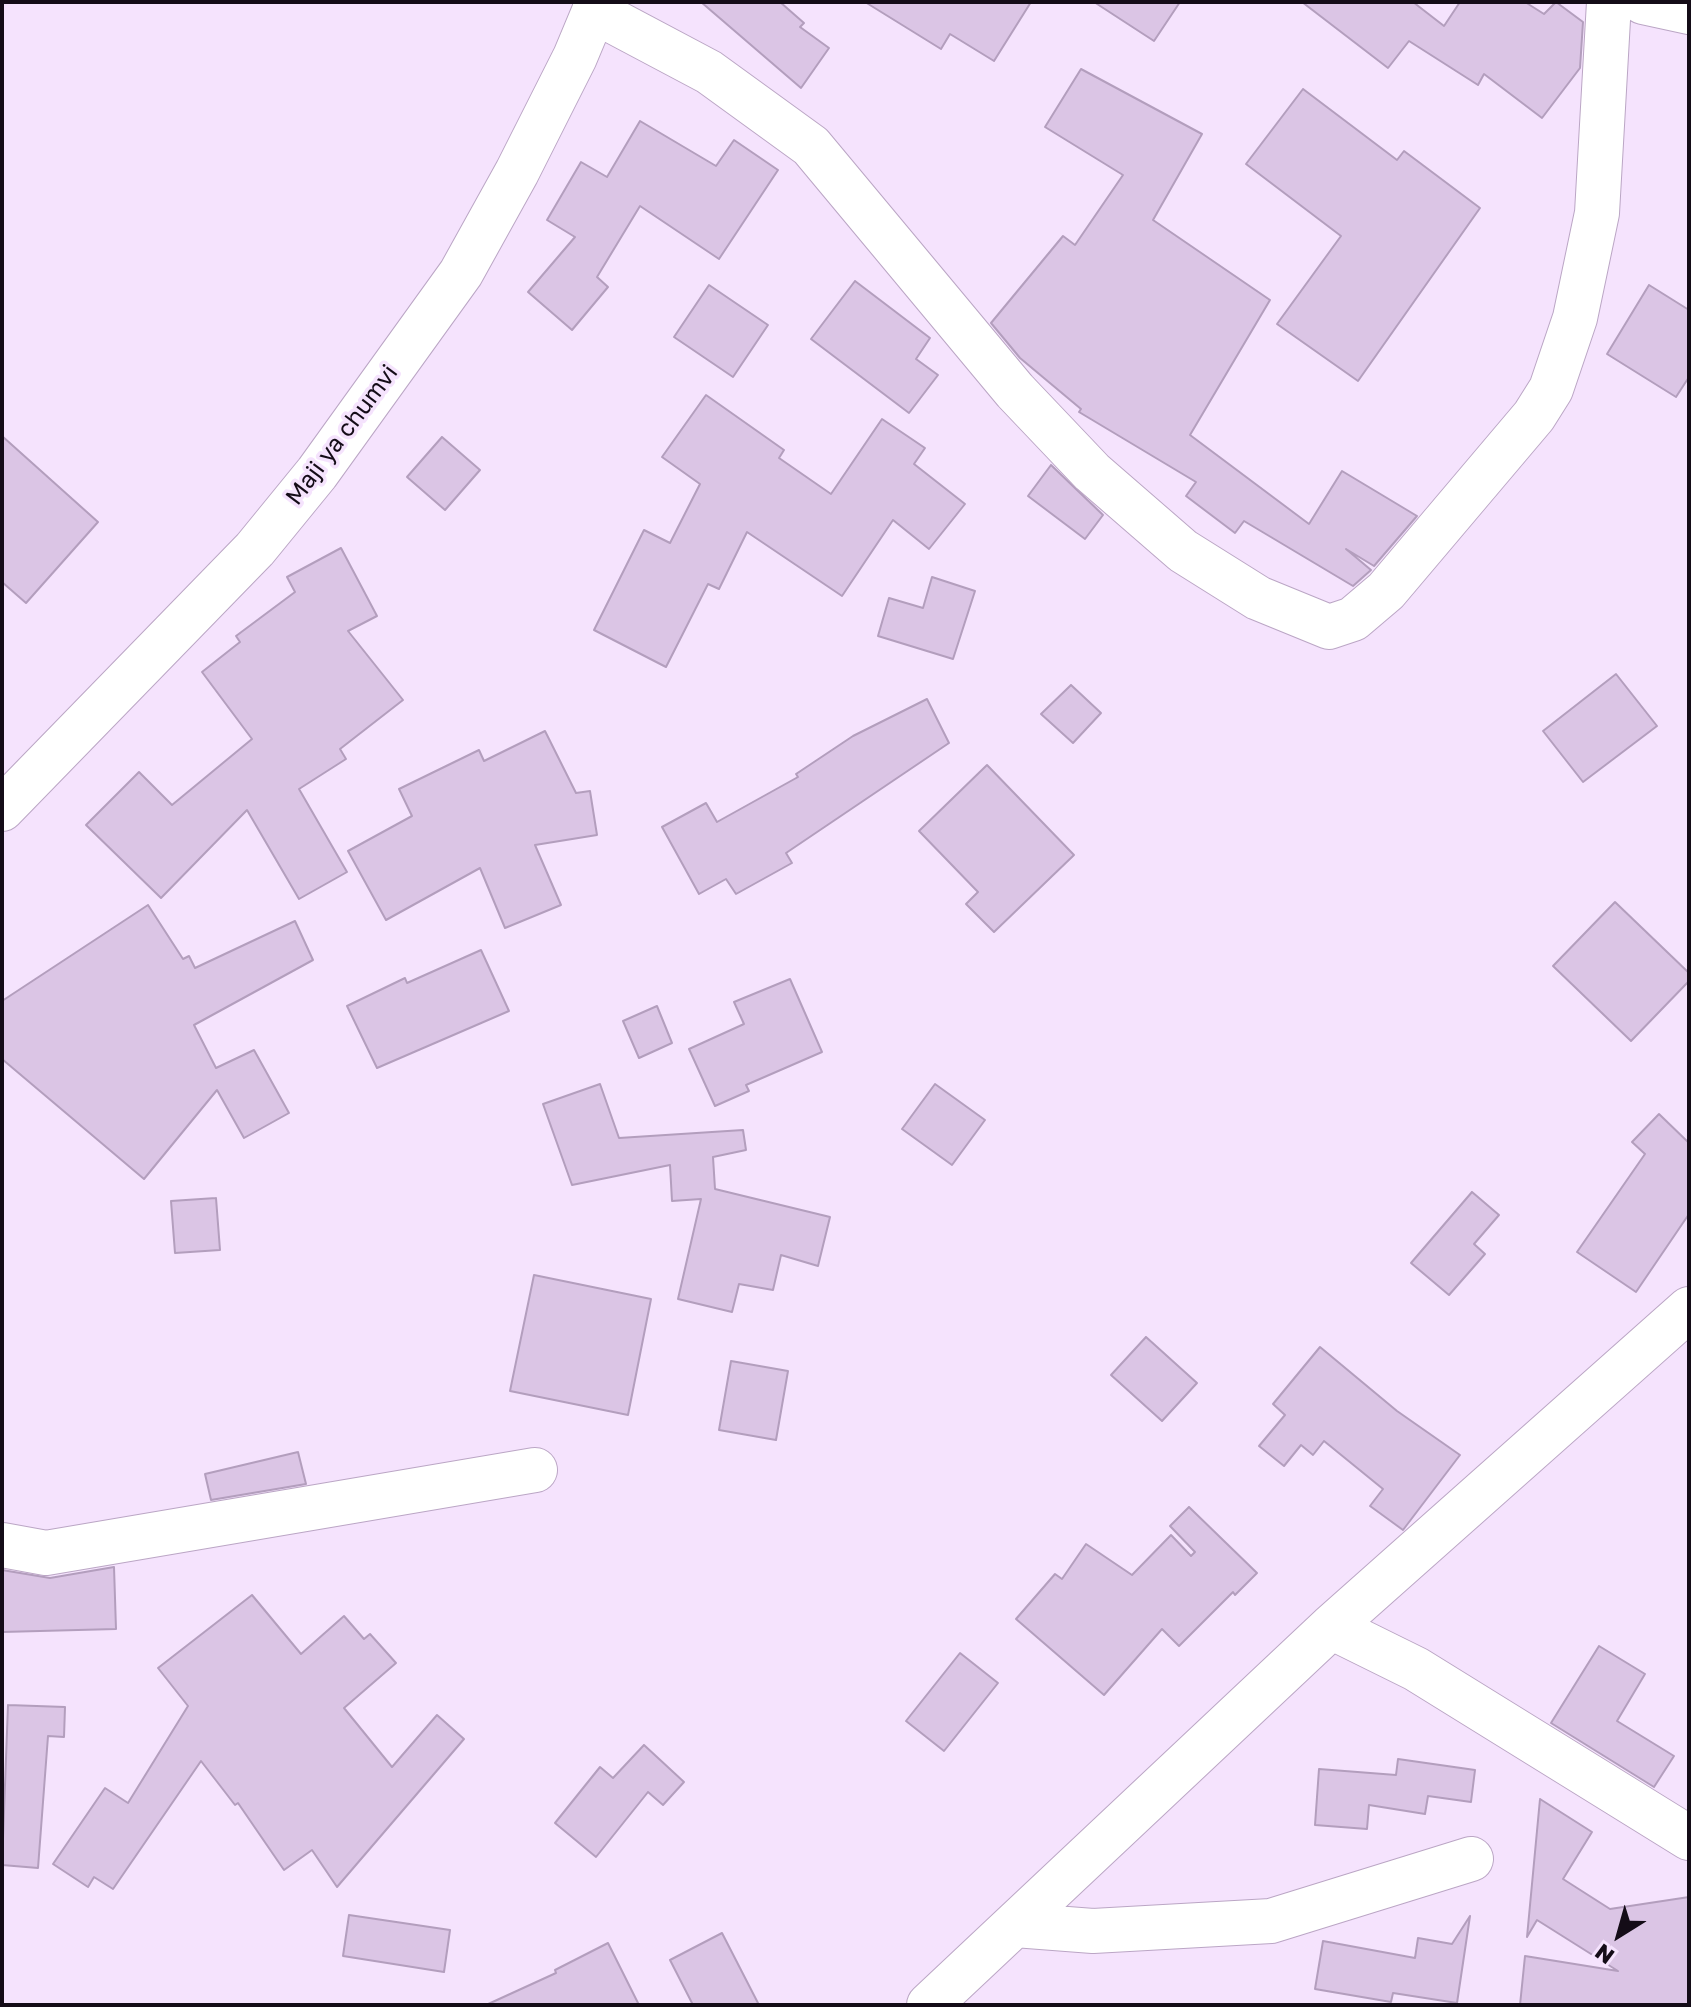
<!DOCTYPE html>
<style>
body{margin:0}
#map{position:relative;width:1691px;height:2007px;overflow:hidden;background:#f5e3fd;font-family:"Golos Text",sans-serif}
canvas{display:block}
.frame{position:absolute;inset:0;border:4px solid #140c17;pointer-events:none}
.north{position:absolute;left:1579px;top:1895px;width:80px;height:80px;-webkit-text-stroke:6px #f5e3fd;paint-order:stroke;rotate:217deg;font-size:22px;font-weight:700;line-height:32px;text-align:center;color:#140c17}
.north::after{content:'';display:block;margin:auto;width:28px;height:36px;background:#140c17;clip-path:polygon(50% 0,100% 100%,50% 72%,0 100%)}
</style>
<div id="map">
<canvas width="1691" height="2007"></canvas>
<div class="frame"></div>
<div class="north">N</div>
</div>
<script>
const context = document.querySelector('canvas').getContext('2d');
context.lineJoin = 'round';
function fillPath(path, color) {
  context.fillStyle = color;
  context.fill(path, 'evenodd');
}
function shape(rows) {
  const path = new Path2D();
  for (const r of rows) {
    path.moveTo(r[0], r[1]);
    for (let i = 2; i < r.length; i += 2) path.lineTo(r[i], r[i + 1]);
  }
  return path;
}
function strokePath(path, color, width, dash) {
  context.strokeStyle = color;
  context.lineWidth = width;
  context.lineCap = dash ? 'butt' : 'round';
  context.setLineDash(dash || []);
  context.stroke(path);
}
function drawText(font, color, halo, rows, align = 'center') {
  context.font = font + ' "Golos Text",sans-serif';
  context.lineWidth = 7;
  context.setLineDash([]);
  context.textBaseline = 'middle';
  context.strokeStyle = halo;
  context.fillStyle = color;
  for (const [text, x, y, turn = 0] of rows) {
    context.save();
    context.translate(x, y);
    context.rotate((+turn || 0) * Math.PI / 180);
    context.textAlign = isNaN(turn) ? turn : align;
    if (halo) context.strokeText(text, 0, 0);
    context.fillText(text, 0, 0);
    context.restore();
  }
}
const building = shape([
 [701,2,780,2,804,23,800,27,829,48,801,88,701,2],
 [865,2,1031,2,994,61,950,34,941,49,865,2],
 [1094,2,1180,2,1154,41,1094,2],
 [1302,2,1413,2,1444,26,1460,2,1525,2,1544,14,1556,2,1583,22,1580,68,1542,118,1484,74,1478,85,1409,41,1388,68,1302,2],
 [1081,69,1202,134,1153,220,1270,300,1190,435,1309,524,1342,471,1417,516,1374,566,1346,549,1371,570,1353,586,1244,521,1235,533,1186,496,1196,482,1079,412,1081,409,1020,358,991,323,1063,236,1075,245,1123,175,1045,127,1081,69],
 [1303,89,1397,160,1404,151,1480,208,1358,381,1277,324,1341,236,1246,164,1303,89],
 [640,121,716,166,734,140,778,170,719,259,640,206,597,277,608,287,572,330,528,292,575,237,547,220,581,162,607,177,640,121],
 [855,281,930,338,916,359,938,375,909,413,811,339,855,281],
 [709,285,768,325,733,377,674,337,709,285],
 [1649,285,1689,310,1689,377,1676,397,1607,354,1649,285],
 [706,395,784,450,779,458,831,494,882,419,925,448,914,464,965,504,929,549,893,520,842,596,747,532,719,589,708,584,666,667,594,630,644,530,670,543,700,484,662,457,706,395],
 [2,436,98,522,26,603,2,582,2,436],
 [442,437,480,470,445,510,407,477,442,437],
 [1051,465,1103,515,1085,539,1028,496,1051,465],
 [341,548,377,616,348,631,403,700,340,749,346,759,299,789,347,872,299,899,247,810,161,898,86,825,139,772,172,805,252,739,202,672,240,642,236,636,295,592,287,577,341,548],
 [932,577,975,591,953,659,878,636,889,598,923,608,932,577],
 [1616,674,1657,726,1583,782,1543,731,1616,674],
 [1071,685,1101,713,1073,743,1041,714,1071,685],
 [927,699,949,743,786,853,792,863,736,894,726,879,699,894,662,827,706,803,717,822,798,777,796,774,853,736,927,699],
 [545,731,576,793,590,791,597,835,535,845,561,905,505,928,480,868,386,920,348,851,412,816,399,789,479,750,484,761,545,731],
 [987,765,1074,855,994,932,966,904,978,892,919,831,987,765],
 [1615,902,1689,973,1689,981,1631,1041,1553,966,1615,902],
 [148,905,183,959,189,956,195,968,295,921,313,960,194,1025,216,1068,254,1050,289,1113,244,1138,217,1090,144,1179,2,1059,2,1001,148,905],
 [481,950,509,1011,377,1068,347,1006,405,978,407,983,481,950],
 [790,979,822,1052,746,1085,749,1091,715,1106,689,1049,744,1024,734,1002,790,979],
 [657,1006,672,1043,639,1058,623,1021,657,1006],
 [600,1084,619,1138,743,1130,746,1150,713,1157,715,1189,830,1217,818,1266,781,1255,773,1290,739,1284,732,1312,678,1299,701,1199,672,1201,670,1165,572,1185,543,1104,600,1084],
 [935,1084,985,1120,952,1165,902,1129,935,1084],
 [1659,1114,1689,1143,1689,1214,1636,1292,1577,1252,1645,1154,1632,1142,1659,1114],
 [1472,1192,1499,1215,1474,1244,1485,1254,1449,1295,1411,1263,1472,1192],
 [216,1198,220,1250,175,1253,171,1201,216,1198],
 [534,1275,651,1299,628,1415,510,1391,534,1275],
 [1146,1337,1197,1383,1162,1421,1111,1375,1146,1337],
 [1320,1347,1397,1411,1460,1455,1403,1530,1370,1506,1383,1489,1324,1441,1313,1455,1301,1445,1284,1466,1259,1446,1285,1415,1273,1404,1320,1347],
 [731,1361,788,1371,776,1440,719,1430,731,1361],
 [298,1452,306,1484,211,1500,205,1474,298,1452],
 [1189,1507,1257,1573,1235,1595,1233,1592,1179,1646,1162,1629,1104,1695,1016,1619,1055,1574,1062,1579,1086,1544,1132,1575,1171,1535,1191,1556,1195,1552,1170,1526,1189,1507],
 [114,1567,116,1629,2,1632,2,1570,50,1578,114,1567],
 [252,1595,301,1654,344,1616,364,1639,370,1634,396,1663,344,1708,392,1767,437,1715,464,1739,337,1887,312,1850,284,1870,238,1803,235,1805,201,1761,113,1889,94,1877,88,1887,53,1864,105,1788,128,1803,188,1706,158,1668,252,1595],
 [1599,1646,1645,1674,1617,1721,1674,1756,1654,1787,1551,1723,1599,1646],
 [960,1653,998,1683,944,1751,906,1721,960,1653],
 [8,1705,65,1707,64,1737,48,1736,38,1868,2,1865,8,1705],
 [644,1745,684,1782,663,1805,648,1792,596,1857,555,1823,600,1767,613,1778,644,1745],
 [1398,1759,1475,1770,1471,1802,1428,1796,1425,1814,1369,1805,1367,1829,1315,1825,1319,1769,1396,1775,1398,1759],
 [1540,1799,1592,1832,1563,1879,1610,1909,1689,1897,1689,2005,1520,2005,1525,1956,1618,1971,1537,1920,1527,1937,1540,1799],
 [349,1915,450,1930,444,1972,343,1956,349,1915],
 [1470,1916,1457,2003,1393,1993,1391,2002,1315,1989,1323,1941,1415,1958,1418,1938,1452,1944,1470,1916],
 [722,1933,759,2005,693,2005,670,1960,722,1933],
 [608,1943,639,2005,486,2005,556,1973,555,1970,608,1943]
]);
fillPath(building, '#dbc5e5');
strokePath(building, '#b39ebd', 2);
const street = shape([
 [1643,2,1689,12],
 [594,11,709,72,811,146,1015,391,1092,472,1183,551,1258,598,1329,627,1353,619,1386,591,1534,416,1551,389,1575,318,1597,213,1609,2],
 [2,809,255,549,317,473,461,273,517,172,575,57,598,2],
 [2,1545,46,1553,535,1470],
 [1331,1627,1416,1669,1689,1838],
 [1015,1925,1093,1931,1271,1921,1471,1859],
 [929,2005,1331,1627,1689,1309]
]);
strokePath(street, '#bba6c5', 46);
strokePath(street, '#fff', 44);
drawText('24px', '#140c17', '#f5e3fd', [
 ["Maji ya chumvi",342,435,-53]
]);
</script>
